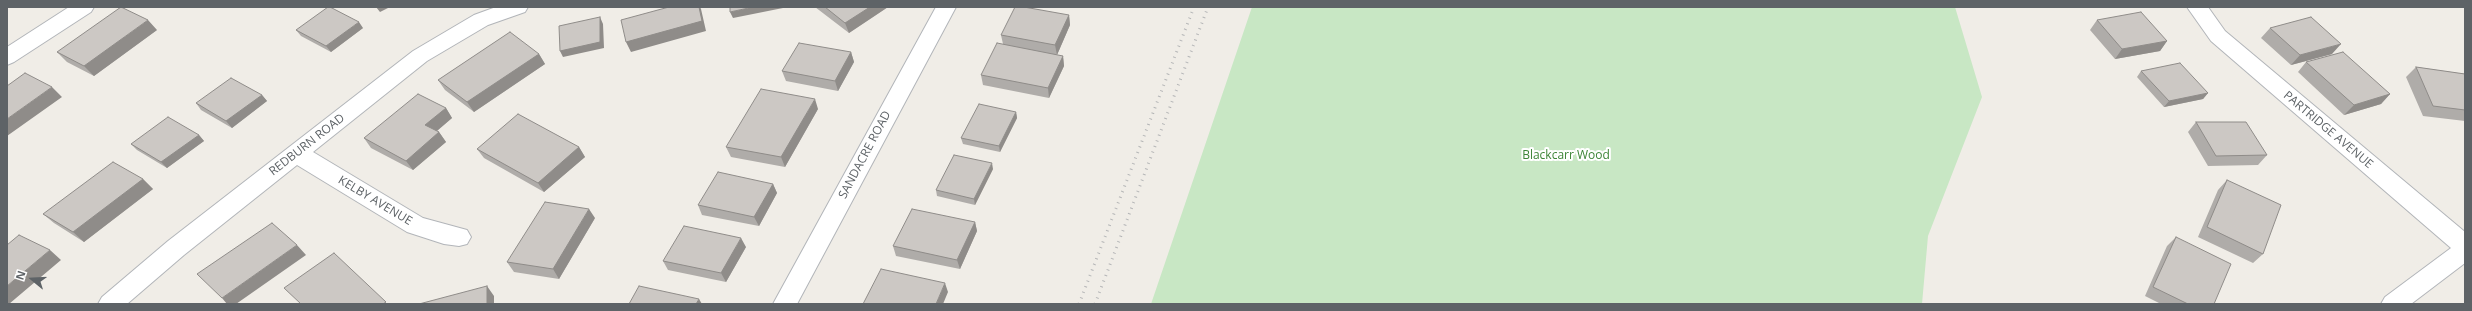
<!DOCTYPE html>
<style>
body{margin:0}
#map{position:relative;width:2472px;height:311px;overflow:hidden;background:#f0ede7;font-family:"Open Sans",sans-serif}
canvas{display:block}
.frame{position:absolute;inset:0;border:8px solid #5e6367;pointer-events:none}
.north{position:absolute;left:12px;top:259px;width:40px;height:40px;-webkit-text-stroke:3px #fff;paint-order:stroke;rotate:288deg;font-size:11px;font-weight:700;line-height:16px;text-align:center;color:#5e6367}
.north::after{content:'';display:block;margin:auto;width:14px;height:18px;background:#5e6367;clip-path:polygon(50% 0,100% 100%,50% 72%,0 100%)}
</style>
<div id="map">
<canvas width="2472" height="311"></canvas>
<div class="frame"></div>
<div class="north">N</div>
</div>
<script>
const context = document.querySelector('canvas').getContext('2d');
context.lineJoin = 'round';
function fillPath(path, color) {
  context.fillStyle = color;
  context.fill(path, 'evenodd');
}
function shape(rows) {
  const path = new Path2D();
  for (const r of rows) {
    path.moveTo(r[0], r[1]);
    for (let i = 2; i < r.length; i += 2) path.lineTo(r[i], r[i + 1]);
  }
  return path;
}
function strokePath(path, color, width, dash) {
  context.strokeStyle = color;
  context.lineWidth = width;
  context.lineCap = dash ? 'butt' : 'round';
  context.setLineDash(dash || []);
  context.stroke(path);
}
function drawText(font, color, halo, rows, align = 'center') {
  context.font = font + ' "Open Sans",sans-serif';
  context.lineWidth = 4;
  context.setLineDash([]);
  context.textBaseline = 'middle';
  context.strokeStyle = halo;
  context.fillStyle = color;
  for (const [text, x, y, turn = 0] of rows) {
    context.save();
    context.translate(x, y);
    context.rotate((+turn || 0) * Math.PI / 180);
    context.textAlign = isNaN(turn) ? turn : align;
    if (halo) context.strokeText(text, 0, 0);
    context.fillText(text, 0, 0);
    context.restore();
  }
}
fillPath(shape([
 [1252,7,1955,7,1982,97,1928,236,1922,304,1151,304]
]), '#c8e7c4');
const minor = shape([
 [69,7,94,7,91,12,14,62,7,65,7,47,69,7],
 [496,7,528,7,525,12,488,25,427,61,313,152,423,218,467,230,471,237,467,244,459,246,444,244,407,232,297,165,184,255,127,304,98,304,102,297,168,241,413,51,474,15,496,7],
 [936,7,956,7,797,304,773,304,936,7],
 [2187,7,2208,7,2225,31,2465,232,2465,263,2411,304,2381,304,2385,297,2451,248,2211,41,2187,7]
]);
strokePath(minor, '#b2b5b9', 2);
fillPath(minor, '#fff');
strokePath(shape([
 [1079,304,1194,7],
 [1095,304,1208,7]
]), '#b5b6b7', 3, [1, 5]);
fillPath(shape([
 [815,7,888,7,849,33],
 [1069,15,1070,25,1057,55,1063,56,1064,66,1049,98,983,85,981,75,1003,44,1001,35],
 [2097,20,2167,41,2160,51,2115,59,2090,30],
 [363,28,331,52,301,36,296,30],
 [2270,28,2332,54,2291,65,2261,38],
 [157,30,94,76,67,62,57,52],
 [851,52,854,62,838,91,786,81,782,71],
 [539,54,545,64,474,112,445,90,438,80],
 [2306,62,2390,94,2381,104,2344,115,2298,72],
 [2416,67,2465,74,2465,121,2423,116,2406,77],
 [2141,71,2208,93,2203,99,2164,107,2137,77],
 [262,95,267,101,232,128,201,110,196,103],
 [446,108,452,118,437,131,439,132,446,142,413,170,371,148,364,138],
 [818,109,785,167,731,157,726,147],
 [1016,112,1017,118,1000,152,963,144,961,138],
 [2196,122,2267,155,2258,165,2208,166,2188,132],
 [199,135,204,141,167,168,137,150,131,144],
 [579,147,585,157,544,192,484,158,477,149],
 [993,169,975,205,937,196,936,190],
 [143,179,153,189,84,242,54,223,43,214],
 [2227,180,2263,254,2253,263,2198,237,2218,190],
 [773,184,777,193,759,226,702,215,698,205],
 [595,218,559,279,514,272,507,262],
 [975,222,977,231,960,269,896,256,893,246],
 [2176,237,2214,304,2161,304,2145,296,2167,246],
 [746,247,726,282,668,270,663,261]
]), '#afaca9');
fillPath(shape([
 [376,7,390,7,380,12],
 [699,7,700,7,701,9,706,31,631,52,626,42],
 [753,7,783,7,783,8,733,18,730,12],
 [870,7,888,7,849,33,845,23],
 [1069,15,1070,25,1057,55,1055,45],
 [600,17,603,24,604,48,563,57,560,51],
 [148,20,157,30,94,76,84,66],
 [359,22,363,28,331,52,326,46],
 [2167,41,2160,51,2115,59,2122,49],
 [2341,44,2332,54,2291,65,2300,55],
 [851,52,854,62,838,91,835,81],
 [539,54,545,64,474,112,467,102],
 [1063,56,1064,66,1049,98,1048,88],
 [52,87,62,97,7,136,7,119],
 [2208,93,2203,99,2164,107,2169,101],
 [2390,94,2381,104,2344,115,2354,105],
 [262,95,267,101,232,128,226,121],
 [815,99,818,109,785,167,781,157],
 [446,108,452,118,432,135,425,125],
 [1016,112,1017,118,1000,152,999,146],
 [439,132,446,142,413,170,406,161],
 [199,135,204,141,167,168,161,162],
 [579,147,585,157,544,192,538,183],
 [992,163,993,169,975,205,974,199],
 [143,179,153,189,84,242,73,232],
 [773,184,777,193,759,226,754,217],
 [589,209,595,218,559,279,553,269],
 [975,222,977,231,960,269,957,260],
 [741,238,746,247,726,282,721,273],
 [297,245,306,255,236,304,227,304,222,298],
 [50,250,61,260,9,304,7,304,7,286],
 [945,283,948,292,943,304,936,304],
 [487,286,494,296,494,304,487,304],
 [699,299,702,304,696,304]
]), '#8f8c89');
const building = shape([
 [121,7,148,20,84,66,57,52,121,7],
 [328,7,330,7,359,22,326,46,296,30,328,7],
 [669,7,699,7,702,21,626,42,621,20,669,7],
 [730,7,753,7,730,12,730,7],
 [825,7,870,7,845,23,825,7],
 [1015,7,1024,7,1069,15,1055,45,1001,35,1015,7],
 [2141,12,2167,41,2122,49,2097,20,2141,12],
 [600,17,600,42,560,51,559,26,600,17],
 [2311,17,2341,44,2300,55,2270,28,2311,17],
 [510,32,539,54,467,102,438,80,510,32],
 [799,43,851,52,835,81,782,71,799,43],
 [997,43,1063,56,1048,88,981,75,997,43],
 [2343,52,2390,94,2354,105,2306,62,2343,52],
 [2180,63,2208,93,2169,101,2141,71,2180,63],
 [2416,67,2465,74,2465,110,2433,106,2416,67],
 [25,73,52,87,7,119,7,86,25,73],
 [231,78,262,95,226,121,196,103,231,78],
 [761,89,815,99,781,157,726,147,761,89],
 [418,94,446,108,425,125,439,132,406,161,364,138,418,94],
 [979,104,1016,112,999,146,961,138,979,104],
 [518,114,579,147,538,183,477,149,518,114],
 [168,117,199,135,161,162,131,144,168,117],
 [2196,122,2246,122,2267,155,2216,156,2196,122],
 [954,155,992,163,974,199,936,190,954,155],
 [113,162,143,179,73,232,43,214,113,162],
 [718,172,773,184,754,217,698,205,718,172],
 [2227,180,2281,205,2263,254,2207,227,2227,180],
 [545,202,589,209,553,269,507,262,545,202],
 [912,209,975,222,957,260,893,246,912,209],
 [272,223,297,245,222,298,197,274,272,223],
 [684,226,741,238,721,273,663,261,684,226],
 [19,235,50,250,7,286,7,245,19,235],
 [2176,237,2231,264,2214,304,2188,304,2153,287,2176,237],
 [334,253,386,302,383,304,301,304,284,288,334,253],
 [881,269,945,283,936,304,863,304,881,269],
 [487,286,487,304,419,304,487,286],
 [639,286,699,299,696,304,629,304,639,286]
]);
fillPath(building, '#ccc8c4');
strokePath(building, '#8f8c89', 1);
drawText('12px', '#5e6367', '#fff', [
 ["PARTRIDGE AVENUE",2328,130,40],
 ["REDBURN ROAD",307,145,-38],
 ["SANDACRE ROAD",865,155,-62],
 ["KELBY AVENUE",375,201,31]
]);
drawText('12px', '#3d8537', '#fff', [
 ["Blackcarr Wood",1566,156]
]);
</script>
